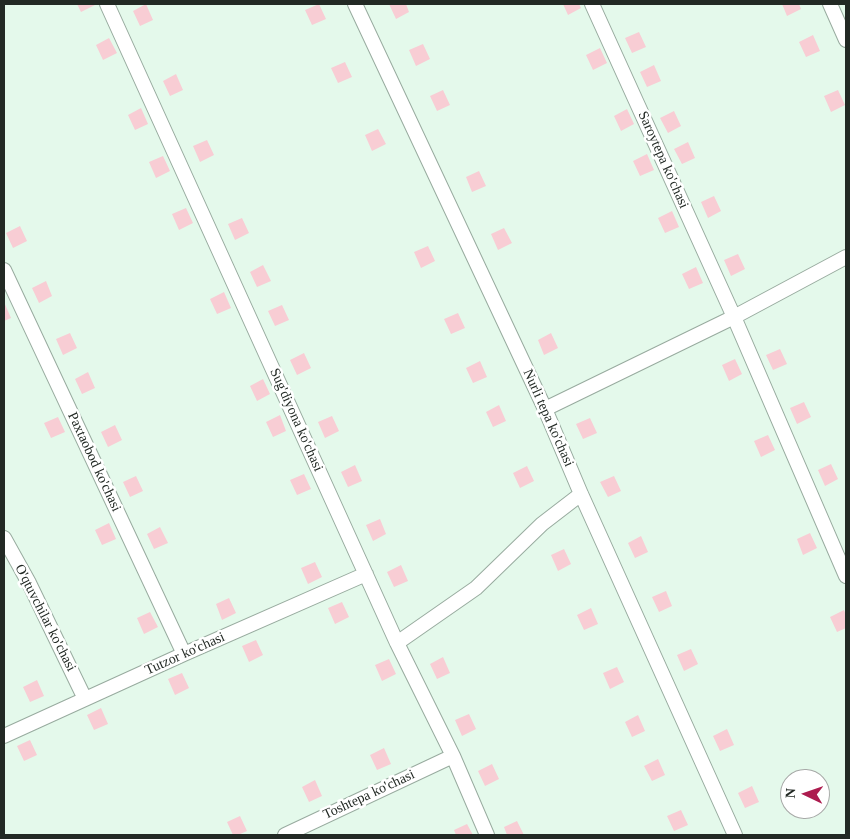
<!DOCTYPE html>
<style>
body{margin:0}
#map{position:relative;width:850px;height:839px;overflow:hidden;background:#e4f9eb;font-family:"Times New Roman",serif}
canvas{display:block}
.frame{position:absolute;inset:0;border:5px solid #222924;pointer-events:none}
.north{position:absolute;left:780px;top:769px;width:50px;height:50px;box-sizing:border-box;background:#fff;border:1px solid #a7a9a7;border-radius:50%;rotate:273deg;font-size:14px;font-weight:700;line-height:20px;text-align:center;color:#222924}
.north::after{content:'';display:block;margin:auto;width:18px;height:22px;background:#ad1c4f;clip-path:polygon(50% 0,100% 100%,50% 72%,0 100%)}
</style>
<div id="map">
<canvas width="850" height="839"></canvas>
<div class="frame"></div>
<div class="north">N</div>
</div>
<script>
const context = document.querySelector('canvas').getContext('2d');
context.lineJoin = 'round';
function fillPath(path, color) {
  context.fillStyle = color;
  context.fill(path, 'evenodd');
}
function shape(rows) {
  const path = new Path2D();
  for (const r of rows) {
    path.moveTo(r[0], r[1]);
    for (let i = 2; i < r.length; i += 2) path.lineTo(r[i], r[i + 1]);
  }
  return path;
}
function strokePath(path, color, width, dash) {
  context.strokeStyle = color;
  context.lineWidth = width;
  context.lineCap = dash ? 'butt' : 'round';
  context.setLineDash(dash || []);
  context.stroke(path);
}
function drawText(font, color, halo, rows, align = 'center') {
  context.font = font + ' "Times New Roman",serif';
  context.lineWidth = 5;
  context.setLineDash([]);
  context.textBaseline = 'middle';
  context.strokeStyle = halo;
  context.fillStyle = color;
  for (const [text, x, y, turn = 0] of rows) {
    context.save();
    context.translate(x, y);
    context.rotate((+turn || 0) * Math.PI / 180);
    context.textAlign = isNaN(turn) ? turn : align;
    if (halo) context.strokeText(text, 0, 0);
    context.fillText(text, 0, 0);
    context.restore();
  }
}
fillPath(shape([
 [77,4,94,4,95,5,81,12],
 [146,4,153,20,140,26,133,11],
 [319,4,326,19,312,25,305,10],
 [389,4,406,4,409,12,396,19],
 [563,4,579,4,581,8,568,15],
 [782,4,799,4,801,9,787,16],
 [639,32,646,47,632,53,625,38],
 [813,35,820,51,806,57,799,42],
 [109,38,117,53,103,60,96,45],
 [423,44,430,59,416,66,409,50],
 [600,48,607,63,593,70,586,55],
 [345,62,352,77,338,83,331,68],
 [654,65,661,81,647,87,640,72],
 [176,74,183,90,170,96,163,81],
 [443,90,450,105,437,111,430,96],
 [838,90,845,105,831,112,824,96],
 [141,108,148,124,135,130,128,115],
 [627,109,634,124,621,131,614,116],
 [674,111,681,126,668,133,660,118],
 [378,129,386,144,372,151,365,135],
 [207,140,214,155,200,162,193,146],
 [688,142,695,158,682,164,674,149],
 [647,154,654,170,640,176,633,161],
 [163,156,170,171,156,178,149,162],
 [479,171,486,186,472,192,466,177],
 [714,196,721,211,708,218,701,202],
 [186,208,193,223,179,230,172,214],
 [672,211,679,227,665,233,658,218],
 [242,218,249,233,235,240,228,224],
 [20,226,27,241,13,248,6,233],
 [504,228,512,243,498,250,491,234],
 [428,246,435,261,421,268,414,252],
 [738,254,745,269,731,276,724,260],
 [263,265,271,281,257,287,250,272],
 [696,267,703,283,689,289,682,274],
 [46,281,52,296,39,303,32,288],
 [224,292,231,308,217,314,210,299],
 [4,302,11,318,4,321],
 [282,305,289,320,275,326,268,311],
 [458,313,465,328,451,334,444,319],
 [70,333,77,348,63,355,56,339],
 [551,333,558,348,544,355,538,340],
 [780,349,787,364,773,370,766,355],
 [304,353,311,368,297,375,290,360],
 [735,359,742,374,729,381,722,365],
 [480,361,487,377,473,383,466,368],
 [88,372,95,388,82,394,75,379],
 [263,379,270,394,257,401,250,386],
 [804,402,811,417,797,424,790,408],
 [499,405,506,421,493,427,486,412],
 [280,415,286,431,273,437,266,422],
 [332,416,339,431,325,438,318,422],
 [58,417,65,432,51,438,44,423],
 [590,418,597,433,583,439,576,424],
 [115,425,122,440,108,447,101,432],
 [768,435,775,450,761,457,754,441],
 [831,464,838,479,825,486,818,470],
 [355,465,362,481,348,487,341,472],
 [527,466,534,481,520,488,513,473],
 [304,474,311,489,297,495,290,480],
 [136,476,143,491,130,497,123,482],
 [614,476,621,491,608,497,600,482],
 [380,519,386,534,373,541,366,525],
 [109,523,116,539,102,545,95,530],
 [160,527,168,543,154,549,147,534],
 [810,533,817,548,803,555,797,539],
 [641,536,648,552,635,558,628,543],
 [564,549,571,564,558,571,551,555],
 [315,562,322,577,308,584,301,568],
 [401,565,408,581,394,587,387,572],
 [666,591,672,606,659,612,652,597],
 [229,598,236,613,222,620,216,604],
 [342,602,349,617,335,624,328,608],
 [591,608,598,624,584,630,577,615],
 [844,610,846,615,846,628,837,632,830,617],
 [150,612,158,627,144,634,137,618],
 [256,640,263,655,249,662,242,646],
 [691,649,698,664,684,671,677,655],
 [443,657,450,673,437,679,430,664],
 [389,659,396,674,382,681,375,665],
 [617,667,624,682,610,689,603,673],
 [182,673,189,688,175,695,168,679],
 [37,680,44,696,30,702,23,687],
 [101,708,108,724,94,730,87,715],
 [469,714,476,729,462,736,455,720],
 [638,715,645,731,632,737,625,722],
 [727,729,734,745,720,751,713,736],
 [30,740,37,755,24,761,17,746],
 [384,748,391,764,377,770,370,755],
 [658,759,665,775,652,781,644,766],
 [492,764,499,779,485,786,478,771],
 [315,780,322,796,309,802,302,787],
 [752,786,759,802,745,808,738,793],
 [681,810,688,825,674,831,667,816],
 [240,816,247,831,238,835,233,835,227,822],
 [517,821,524,835,507,835,504,827],
 [467,824,473,835,456,835,454,830]
]), '#f8cdd4');
const minor = shape([
 [107,4,397,643,453,756,487,835],
 [355,4,545,409,581,494,735,835],
 [592,4,734,317,846,576],
 [830,4,846,40],
 [4,270,184,654],
 [545,409,734,317,846,257],
 [4,538,29,583,85,699],
 [397,643,476,588,542,524,581,494],
 [4,736,184,654,366,574],
 [285,835,453,756]
]);
strokePath(minor, '#98ab9f', 16);
strokePath(minor, '#fff', 14);
drawText('14px', '#222924', '#fff', [
 ["Saroytepa ko'chasi",663,160,66],
 ["Nurli tepa ko'chasi",548,418,66],
 ["Sug'diyona ko'chasi",296,420,66],
 ["Paxtaobod ko'chasi",94,462,65],
 ["O'qtuvchilar ko'chasi",45,618,63],
 ["Tutzor ko'chasi",185,654,-24],
 ["Toshtepa ko'chasi",369,795,-25]
]);
</script>
